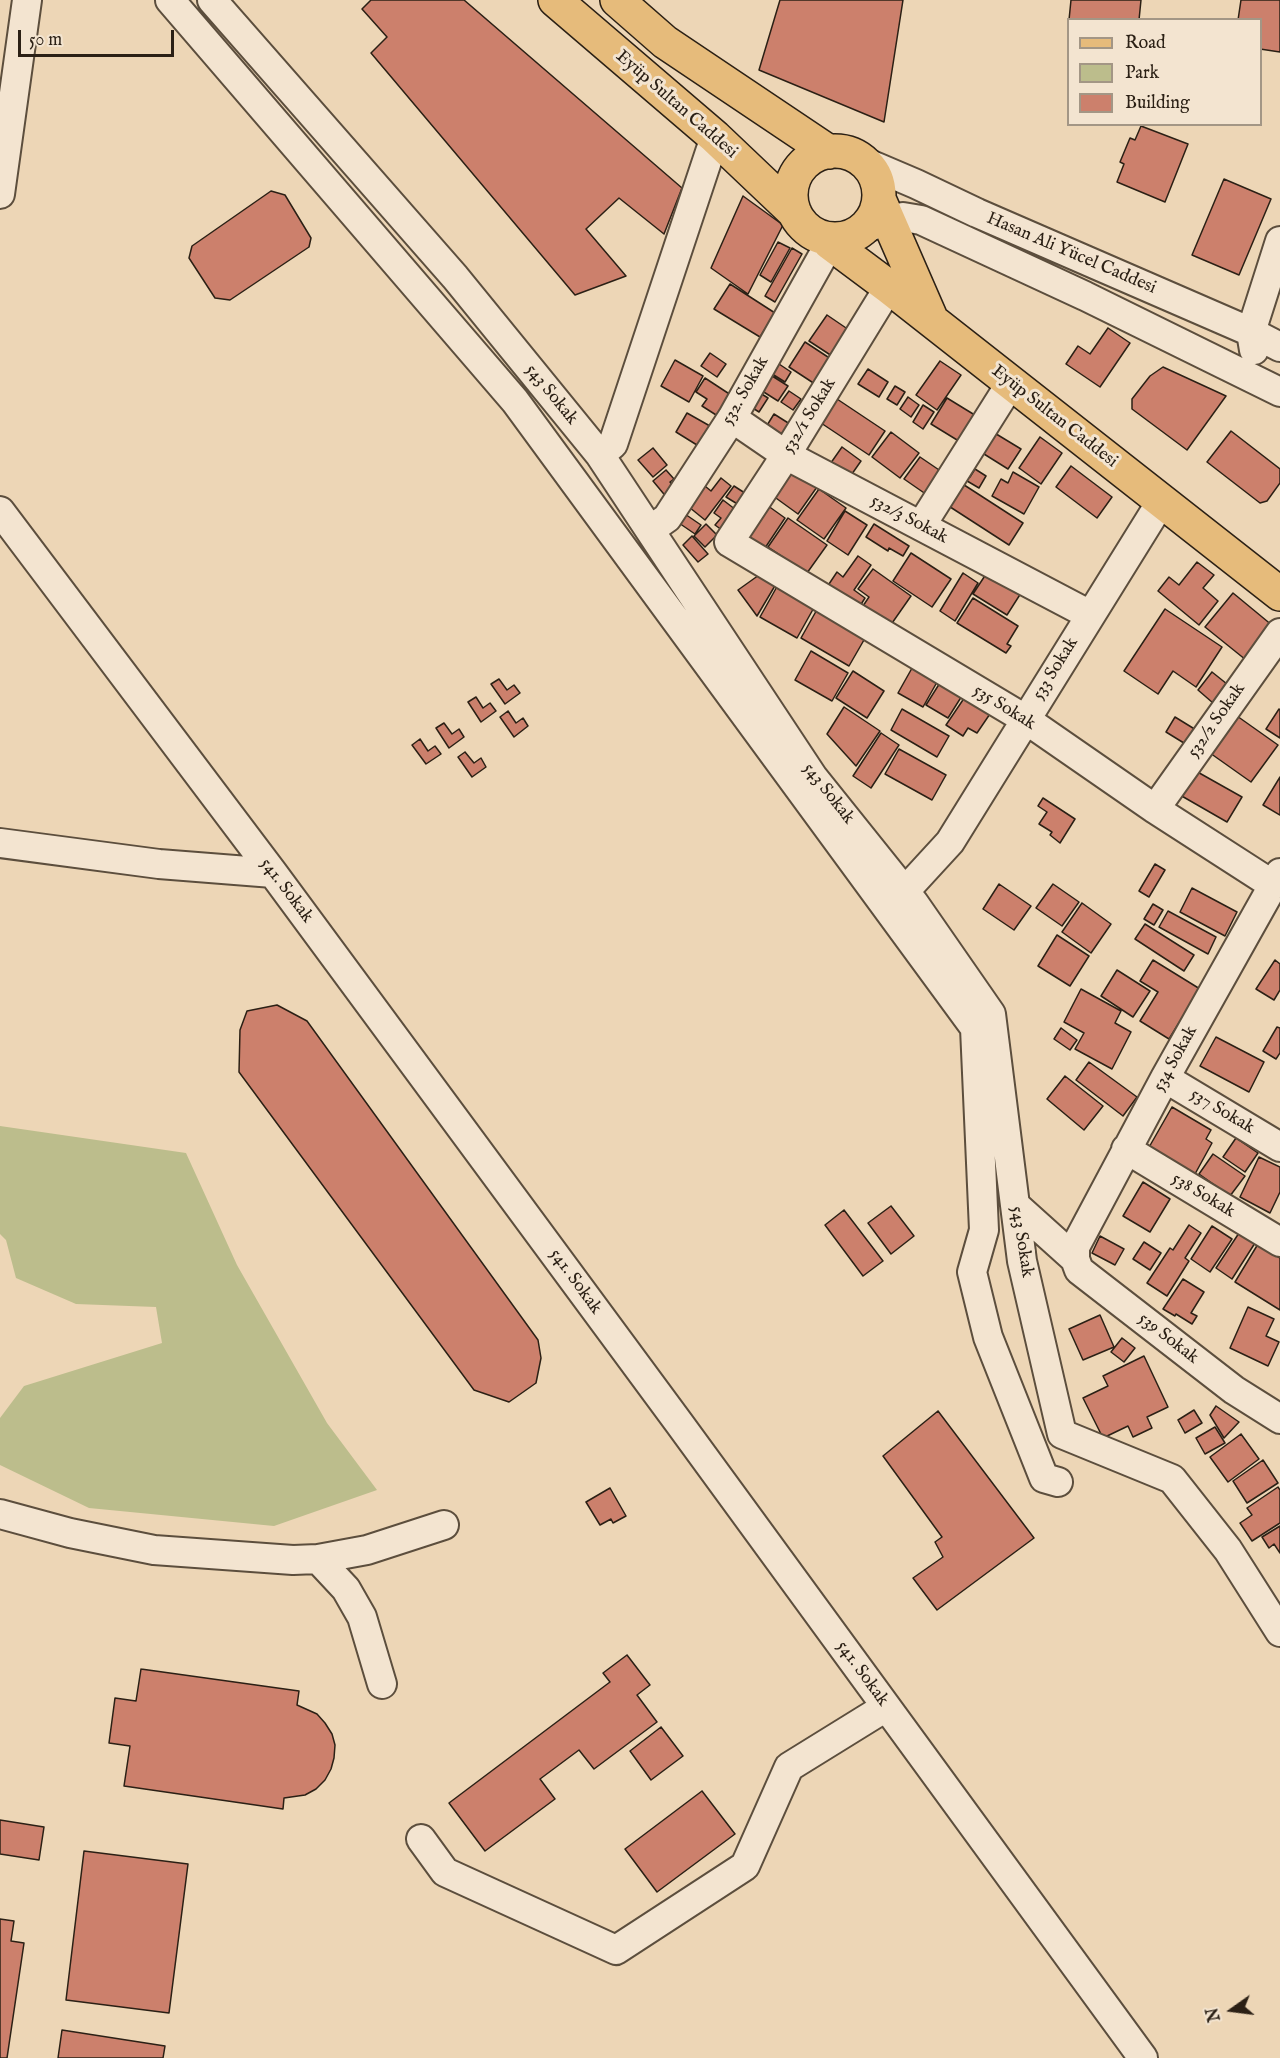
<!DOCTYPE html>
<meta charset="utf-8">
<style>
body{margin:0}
#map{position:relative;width:1280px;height:2058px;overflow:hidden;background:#edd6b6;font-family:"IM FELL English",serif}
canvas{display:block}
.legend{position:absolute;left:1067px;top:18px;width:195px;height:108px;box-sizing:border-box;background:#f3e4d0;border:2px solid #a39685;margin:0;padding:8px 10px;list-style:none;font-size:18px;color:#2b2015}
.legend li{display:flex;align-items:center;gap:12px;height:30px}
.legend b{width:30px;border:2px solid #a39685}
.north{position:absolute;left:1202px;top:1980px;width:60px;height:60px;-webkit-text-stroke:4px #f3e4d0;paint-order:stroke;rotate:256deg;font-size:16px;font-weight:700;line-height:24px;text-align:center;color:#2b2015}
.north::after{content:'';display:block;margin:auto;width:21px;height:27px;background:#2b2015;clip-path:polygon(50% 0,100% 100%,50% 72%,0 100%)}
.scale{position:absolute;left:18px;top:30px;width:156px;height:27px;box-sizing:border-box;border:3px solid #2b2015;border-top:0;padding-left:8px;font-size:18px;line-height:21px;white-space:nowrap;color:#2b2015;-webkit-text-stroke:4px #f3e4d0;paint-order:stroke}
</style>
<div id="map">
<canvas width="1280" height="2058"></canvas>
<ul class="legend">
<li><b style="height:8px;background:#e6bb7b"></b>Road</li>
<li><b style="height:16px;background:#bcbd8c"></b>Park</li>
<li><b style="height:16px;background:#cc806c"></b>Building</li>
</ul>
<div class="north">N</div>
<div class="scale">50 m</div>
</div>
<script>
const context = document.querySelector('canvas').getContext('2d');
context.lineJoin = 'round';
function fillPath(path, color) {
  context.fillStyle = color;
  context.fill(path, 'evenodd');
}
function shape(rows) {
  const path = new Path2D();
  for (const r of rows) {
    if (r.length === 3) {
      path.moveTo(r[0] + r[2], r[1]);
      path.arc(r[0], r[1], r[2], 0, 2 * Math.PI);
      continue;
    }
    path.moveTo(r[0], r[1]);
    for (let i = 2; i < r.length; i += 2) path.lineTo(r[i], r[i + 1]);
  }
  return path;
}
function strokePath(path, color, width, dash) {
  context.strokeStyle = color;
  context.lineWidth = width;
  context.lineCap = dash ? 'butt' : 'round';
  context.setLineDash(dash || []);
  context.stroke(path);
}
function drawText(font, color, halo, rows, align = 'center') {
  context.font = font + ' "IM FELL English",serif';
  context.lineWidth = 6;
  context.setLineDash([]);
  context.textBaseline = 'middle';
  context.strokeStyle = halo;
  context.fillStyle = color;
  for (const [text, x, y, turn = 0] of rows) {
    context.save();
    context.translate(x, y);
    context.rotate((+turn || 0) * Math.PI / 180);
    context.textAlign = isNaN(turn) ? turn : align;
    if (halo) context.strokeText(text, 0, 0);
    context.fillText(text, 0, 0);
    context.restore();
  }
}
fillPath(shape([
 [0,1126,186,1153,237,1265,327,1423,377,1490,274,1526,89,1508,0,1465,0,1418,24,1386,162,1343,156,1307,76,1304,16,1278,6,1240,0,1234]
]), '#bcbd8c');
const building = shape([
 [371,0,464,0,682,188,664,234,619,198,586,229,626,276,575,295,371,53,387,37,362,9,371,0],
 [780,0,903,0,884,122,759,70,780,0],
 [1071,0,1141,0,1139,20,1069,20,1071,0],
 [1241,0,1280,0,1280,52,1260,49,1260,20,1238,20,1241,0],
 [1141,126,1188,144,1165,202,1117,182,1124,164,1120,162,1130,138,1135,140,1141,126],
 [1224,179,1271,199,1239,275,1192,255,1224,179],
 [271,191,285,195,311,238,309,247,230,300,215,298,189,258,192,246,271,191],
 [743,196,783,225,748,294,711,268,743,196],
 [778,242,790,248,771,282,760,275,778,242],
 [792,248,802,254,775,302,765,296,792,248],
 [730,284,775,313,760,337,714,309,730,284],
 [827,315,852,332,835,358,809,341,827,315],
 [1108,328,1130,343,1100,387,1066,364,1078,346,1090,354,1108,328],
 [805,342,834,361,818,386,789,367,805,342],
 [710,353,726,364,717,377,701,366,710,353],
 [675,360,703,376,689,402,661,386,675,360],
 [940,361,961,375,937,410,916,395,940,361],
 [776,362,791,372,785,382,769,372,776,362],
 [1163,367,1226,396,1187,450,1132,409,1132,399,1150,376,1163,367],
 [868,369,888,382,879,397,858,384,868,369],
 [769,374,788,386,778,401,759,389,769,374],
 [705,378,737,399,724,420,702,406,707,399,696,392,705,378],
 [895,386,905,392,897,405,887,399,895,386],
 [757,391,768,398,759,412,748,405,757,391],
 [789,391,801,399,793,410,781,402,789,391],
 [908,397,919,405,911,417,900,409,908,397],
 [947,398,978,417,962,443,931,424,947,398],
 [837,399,885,431,869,455,821,423,837,399],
 [923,405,934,412,923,429,913,422,923,405],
 [687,413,717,430,705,450,676,432,687,413],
 [774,414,793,426,785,439,766,427,774,414],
 [988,429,1021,449,1008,469,976,449,988,429],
 [1231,431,1280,469,1280,483,1267,501,1260,503,1207,462,1231,431],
 [891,432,919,453,900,478,872,457,891,432],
 [1040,437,1062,453,1041,484,1019,468,1040,437],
 [842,447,861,461,847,481,828,467,842,447],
 [653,448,667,465,653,477,638,460,653,448],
 [920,457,945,474,930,497,904,479,920,457],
 [1071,466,1112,497,1097,518,1056,487,1071,466],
 [788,467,817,487,798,514,769,493,788,467],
 [975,469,986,476,979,488,962,478,965,474,970,477,975,469],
 [666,470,674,479,670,482,677,491,668,499,653,481,666,470],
 [1013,472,1039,487,1024,514,992,496,1001,479,1008,483,1013,472],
 [721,478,731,486,705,520,684,503,700,482,711,491,721,478],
 [958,481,1023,523,1009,545,944,503,958,481],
 [734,486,751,497,744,508,726,497,734,486],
 [819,489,846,508,824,539,797,520,819,489],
 [723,500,740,513,726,533,715,525,721,518,714,513,723,500],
 [764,503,785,518,763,551,741,537,764,503],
 [845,511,867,525,848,555,827,541,845,511],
 [682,512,701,525,695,534,676,521,682,512],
 [788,518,827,545,807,573,768,547,788,518],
 [706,524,717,535,705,547,694,536,706,524],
 [874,524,909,546,903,556,889,548,888,551,866,537,874,524],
 [692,536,708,554,698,562,683,545,692,536],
 [911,553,951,579,932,607,893,581,911,553],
 [858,556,871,565,854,590,865,598,858,609,827,587,837,572,843,577,858,556],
 [1197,562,1214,575,1203,588,1218,601,1199,625,1158,591,1169,577,1179,585,1197,562],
 [873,569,911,596,890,626,863,606,869,597,858,589,873,569],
 [766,570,776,584,757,616,738,590,766,570],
 [988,571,1021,593,1007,615,973,594,988,571],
 [963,573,978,583,955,621,940,611,963,573],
 [779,583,816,604,797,638,760,617,779,583],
 [1233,593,1273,626,1246,660,1205,627,1233,593],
 [973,598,1018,626,1007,644,1011,646,1006,653,957,623,973,598],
 [819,606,868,633,849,666,801,638,819,606],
 [1165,609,1222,647,1196,687,1173,671,1158,694,1124,671,1165,609],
 [811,651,848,673,832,701,795,680,811,651],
 [916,661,941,675,923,707,898,693,916,661],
 [853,671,884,691,867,718,836,698,853,671],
 [1212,672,1227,684,1213,703,1198,690,1212,672],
 [943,678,965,691,948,718,926,705,943,678],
 [499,679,507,690,514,685,520,693,505,704,491,684,499,679],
 [969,691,994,708,977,733,968,728,963,736,946,725,969,691],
 [476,697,483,708,490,703,496,711,481,722,468,702,476,697],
 [844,707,880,731,856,766,827,734,844,707],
 [902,709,949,736,937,757,891,730,902,709],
 [1279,709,1280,710,1280,738,1266,729,1279,709],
 [508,711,516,723,523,718,528,726,514,737,500,717,508,711],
 [1237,716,1278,745,1251,782,1210,753,1237,716],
 [1175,717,1201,733,1192,748,1166,732,1175,717],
 [444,723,452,734,459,729,464,737,449,748,436,728,444,723],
 [881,733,899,745,871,788,853,776,881,733],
 [420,739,428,751,435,746,441,754,426,764,412,745,420,739],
 [899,749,946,775,932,800,885,774,899,749],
 [465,752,474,763,481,758,486,767,472,777,458,757,465,752],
 [1194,770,1242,797,1227,822,1180,795,1194,770],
 [1280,777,1280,815,1263,805,1280,777],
 [1043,798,1075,819,1060,843,1050,835,1052,832,1039,824,1047,812,1038,806,1043,798],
 [1155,864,1165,870,1149,897,1139,891,1155,864],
 [999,884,1031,906,1014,930,983,909,999,884],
 [1053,884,1079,902,1062,926,1036,908,1053,884],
 [1192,888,1237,912,1225,936,1180,912,1192,888],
 [1082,903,1111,924,1091,953,1062,932,1082,903],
 [1153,904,1163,910,1154,925,1144,919,1153,904],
 [1168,911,1216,937,1208,954,1159,927,1168,911],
 [1145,924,1194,955,1184,971,1135,939,1145,924],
 [1057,935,1089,956,1070,986,1038,966,1057,935],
 [1153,960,1200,989,1169,1039,1140,1021,1158,992,1140,981,1153,960],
 [1275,960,1280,964,1280,990,1274,1000,1256,989,1275,960],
 [1117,970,1150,991,1133,1017,1101,996,1117,970],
 [1081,989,1121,1011,1115,1023,1131,1032,1112,1069,1075,1049,1084,1033,1064,1022,1081,989],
 [277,1005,307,1021,538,1340,541,1358,536,1383,509,1402,474,1390,239,1072,240,1030,247,1011,277,1005],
 [1277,1027,1280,1028,1280,1053,1276,1059,1263,1051,1277,1027],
 [1061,1028,1077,1040,1070,1050,1054,1039,1061,1028],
 [1216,1037,1264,1062,1249,1092,1200,1066,1216,1037],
 [1089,1062,1137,1097,1123,1116,1076,1080,1089,1062],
 [1065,1076,1103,1106,1084,1130,1047,1099,1065,1076],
 [1172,1107,1211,1130,1206,1139,1212,1143,1195,1174,1148,1149,1172,1107],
 [1236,1138,1258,1153,1245,1172,1223,1157,1236,1138],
 [1213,1154,1245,1176,1230,1196,1199,1174,1213,1154],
 [1259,1157,1280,1167,1280,1192,1270,1213,1240,1197,1259,1157],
 [1143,1182,1170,1199,1150,1232,1123,1216,1143,1182],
 [891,1206,914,1236,891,1254,868,1223,891,1206],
 [844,1210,883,1261,863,1276,825,1225,844,1210],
 [1189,1225,1201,1233,1185,1258,1189,1261,1167,1296,1147,1283,1170,1248,1173,1250,1189,1225],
 [1212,1226,1232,1239,1210,1272,1191,1259,1212,1226],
 [1239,1233,1255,1243,1232,1279,1216,1268,1239,1233],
 [1100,1236,1124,1249,1115,1265,1092,1253,1100,1236],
 [1144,1242,1161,1253,1150,1270,1133,1259,1144,1242],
 [1258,1244,1280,1258,1280,1310,1235,1282,1258,1244],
 [1183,1279,1204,1292,1191,1313,1197,1316,1192,1324,1176,1314,1175,1316,1163,1309,1183,1279],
 [1248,1307,1274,1319,1266,1336,1279,1342,1268,1366,1230,1348,1248,1307],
 [1100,1315,1114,1347,1083,1360,1069,1329,1100,1315],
 [1122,1338,1135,1348,1124,1362,1111,1352,1122,1338],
 [1144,1356,1168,1407,1147,1417,1152,1428,1133,1437,1128,1426,1103,1438,1083,1398,1108,1386,1103,1376,1144,1356],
 [1216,1406,1239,1422,1224,1438,1210,1415,1216,1406],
 [1194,1410,1202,1423,1185,1433,1178,1420,1194,1410],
 [938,1411,1034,1538,937,1610,913,1578,943,1557,935,1542,942,1537,883,1456,938,1411],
 [1215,1427,1225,1443,1205,1454,1196,1438,1215,1427],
 [1241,1434,1259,1459,1228,1482,1210,1457,1241,1434],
 [1263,1460,1278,1483,1247,1503,1233,1481,1263,1460],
 [1278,1487,1280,1490,1280,1523,1252,1541,1240,1523,1252,1515,1247,1508,1278,1487],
 [610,1488,626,1516,613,1523,611,1519,600,1525,586,1502,610,1488],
 [1280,1526,1280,1553,1274,1544,1269,1548,1262,1537,1280,1526],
 [627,1655,650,1685,637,1695,657,1722,594,1769,579,1750,540,1779,555,1799,485,1851,449,1803,610,1682,603,1673,627,1655],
 [141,1669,299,1691,297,1705,317,1714,325,1723,332,1734,335,1745,334,1758,331,1769,325,1780,316,1789,305,1795,284,1798,283,1809,124,1786,130,1746,109,1743,115,1698,136,1701,141,1669],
 [661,1727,683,1756,651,1780,630,1751,661,1727],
 [702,1791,735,1834,657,1892,625,1849,702,1791],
 [0,1820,44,1827,39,1860,0,1854,0,1820],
 [84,1851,188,1864,169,2013,66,2000,84,1851],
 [0,1919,14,1921,11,1941,24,1943,7,2058,0,2058,0,1919],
 [62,2030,165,2046,163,2058,58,2058,62,2030]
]);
fillPath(building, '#cc806c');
strokePath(building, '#2b2015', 1.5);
const minor = shape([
 [170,0,515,401,975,1028,984,1230,972,1272,988,1337,1044,1478,1058,1482],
 [212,0,455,277,600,455,813,777,914,903,991,1014,1022,1261,1062,1434,1172,1479,1228,1550,1280,1632],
 [862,161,916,184,977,213,1251,332,1280,347],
 [0,194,27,0],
 [861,230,887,220,903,217,921,220,1085,296,1280,392],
 [889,287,786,455,729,542,1025,719,1155,809,1273,885],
 [1254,350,1251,332,1280,241],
 [732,418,786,455,1090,615],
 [600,455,613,444,715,137],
 [0,511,273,873,679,1423,1143,2058],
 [921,526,1011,383],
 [650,530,667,518,732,418,830,243],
 [1155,809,1280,633],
 [0,843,159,864,273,873],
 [1280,873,1165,1078,1075,1247,1075,1259,1079,1270,1234,1390,1280,1419],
 [905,891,950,842,1161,502],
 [1165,1078,1280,1147],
 [1126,1149,1280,1242],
 [1015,1205,1075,1259],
 [0,1514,70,1533,154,1550,293,1560,318,1559,367,1550,444,1525],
 [318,1559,346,1589,362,1617,382,1684],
 [421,1839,445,1872,616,1950,745,1866,789,1767,886,1707]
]);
const major = shape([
 [555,0,715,137,795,213],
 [617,0,665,42,829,152],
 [835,195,44],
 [879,199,930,316],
 [828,239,830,243,889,287,1280,594]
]);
strokePath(minor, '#5c4e3d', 32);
strokePath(major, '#2b2015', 36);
strokePath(minor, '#f3e4d0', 28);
strokePath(major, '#e6bb7b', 33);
drawText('18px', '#2b2015', '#f3e4d0', [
 ["Eyüp Sultan Caddesi",676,105,41],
 ["Hasan Ali Yücel Caddesi",1071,254,23],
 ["532. Sokak",746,391,-60],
 ["543 Sokak",551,395,51],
 ["532/1 Sokak",810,416,-58],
 ["Eyüp Sultan Caddesi",1054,417,38],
 ["532/3 Sokak",909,520,28],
 ["533 Sokak",1056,669,-58],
 ["535 Sokak",1004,708,32],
 ["532/2 Sokak",1217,721,-55],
 ["543 Sokak",828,794,52],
 ["541. Sokak",286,891,53],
 ["534 Sokak",1176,1059,-61],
 ["537 Sokak",1222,1112,31],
 ["538 Sokak",1203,1196,31],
 ["543 Sokak",1021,1242,81],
 ["541. Sokak",575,1282,54],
 ["539 Sokak",1168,1339,38],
 ["541. Sokak",862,1674,54]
]);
</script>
